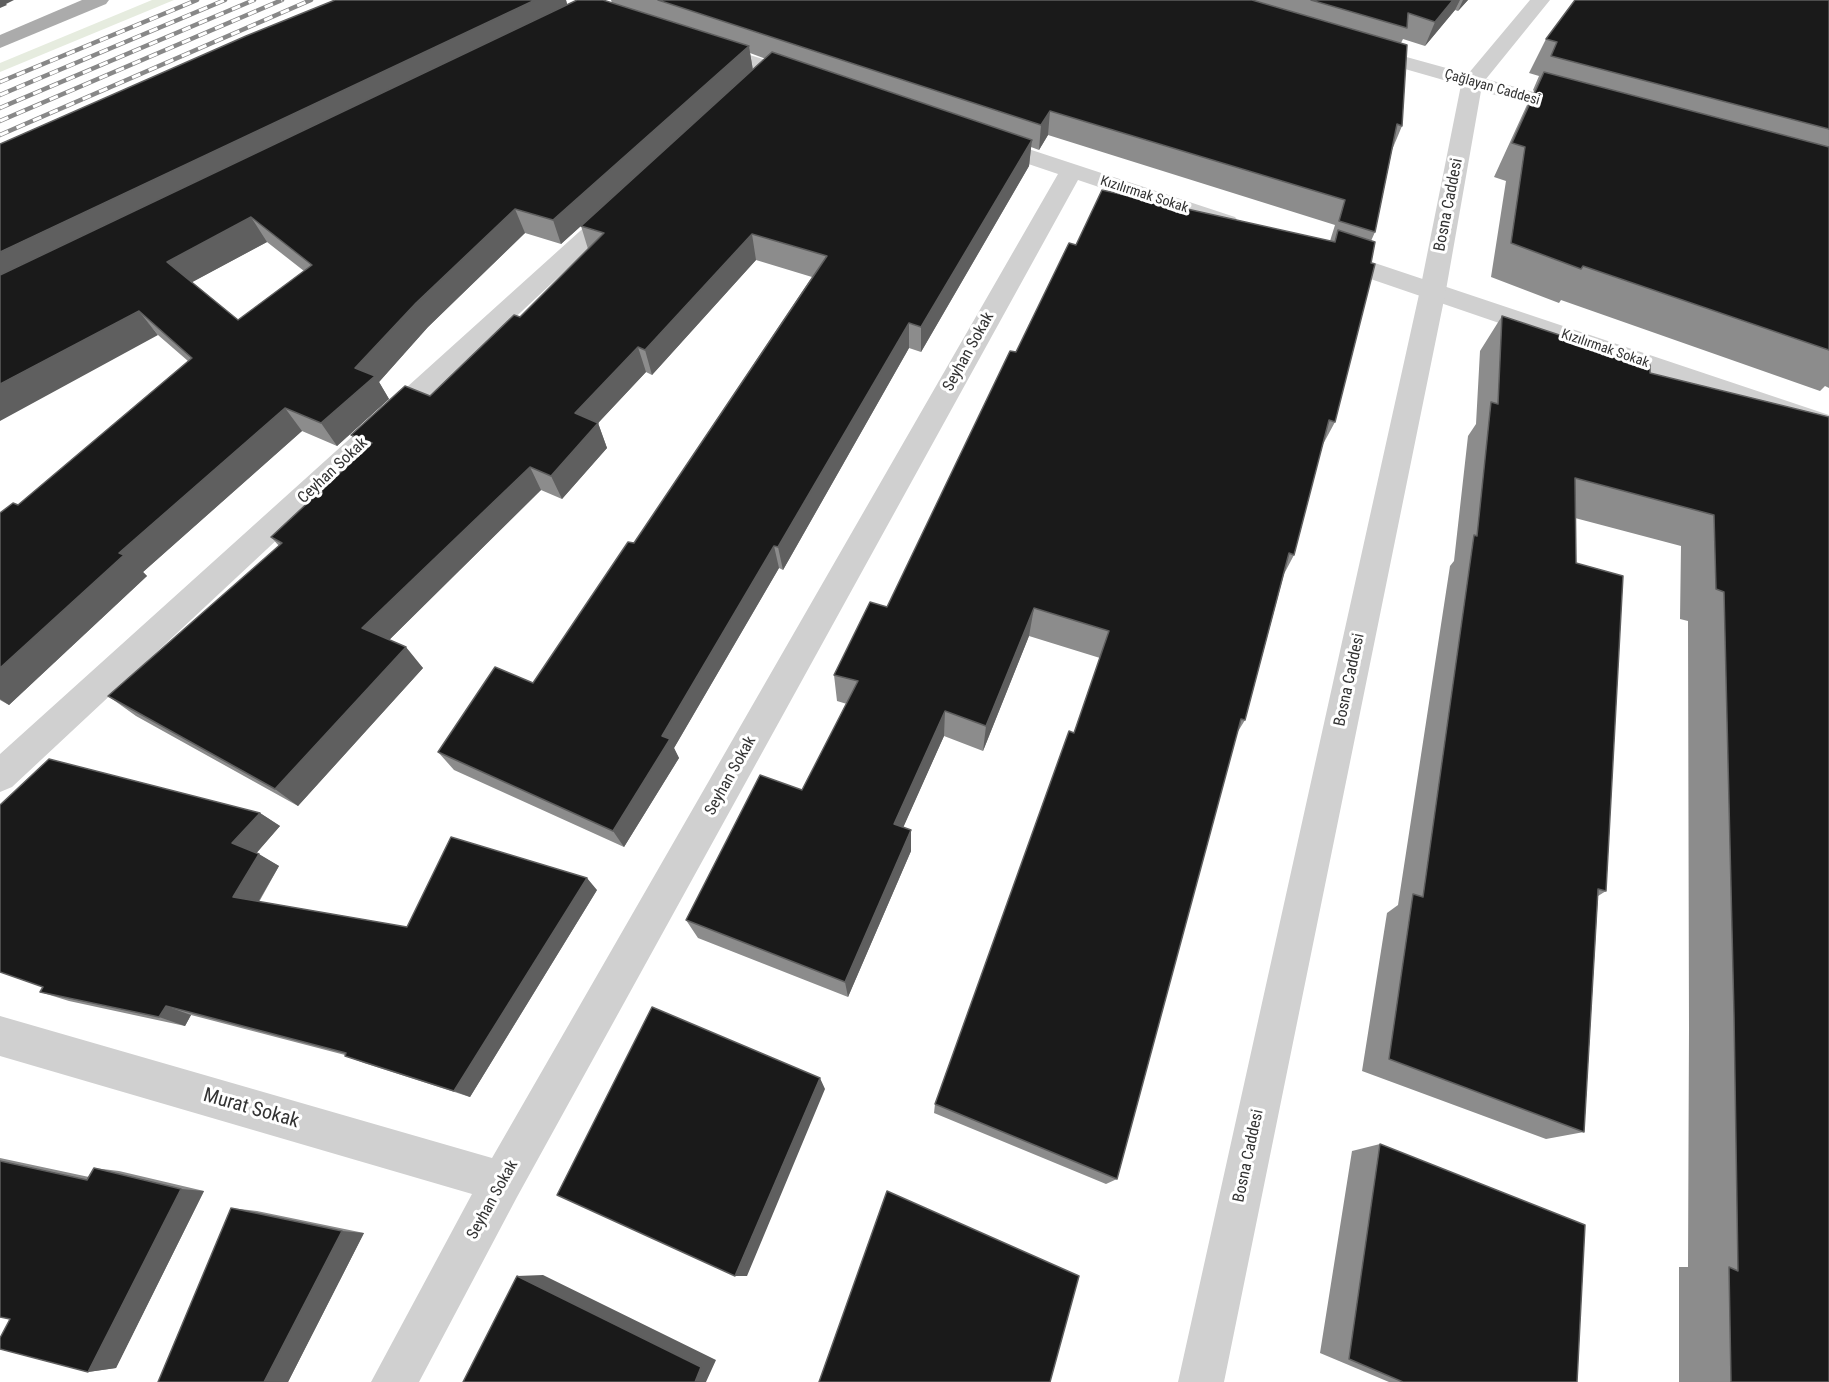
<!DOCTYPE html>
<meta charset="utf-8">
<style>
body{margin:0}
canvas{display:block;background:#fff}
</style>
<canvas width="1829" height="1382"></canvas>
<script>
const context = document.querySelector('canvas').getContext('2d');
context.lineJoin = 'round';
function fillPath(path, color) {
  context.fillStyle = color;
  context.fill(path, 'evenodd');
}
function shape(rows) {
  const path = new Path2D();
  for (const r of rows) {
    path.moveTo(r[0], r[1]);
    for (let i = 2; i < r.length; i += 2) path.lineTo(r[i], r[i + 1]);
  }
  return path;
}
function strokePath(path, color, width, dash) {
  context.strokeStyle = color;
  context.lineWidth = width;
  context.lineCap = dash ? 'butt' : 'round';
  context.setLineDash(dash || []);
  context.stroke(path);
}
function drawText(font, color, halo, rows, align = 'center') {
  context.font = font + ' "Roboto Condensed",sans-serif';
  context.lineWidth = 6;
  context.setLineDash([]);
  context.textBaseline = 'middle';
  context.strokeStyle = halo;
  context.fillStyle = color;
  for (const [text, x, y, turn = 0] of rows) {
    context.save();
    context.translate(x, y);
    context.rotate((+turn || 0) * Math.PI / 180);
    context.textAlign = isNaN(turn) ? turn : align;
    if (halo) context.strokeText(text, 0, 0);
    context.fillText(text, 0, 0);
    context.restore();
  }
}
fillPath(shape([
 [152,0,174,0,0,72,0,63]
]), '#e6ecdf');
fillPath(shape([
 [707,42,809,73,812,78,809,83,801,84,700,52,697,48,700,44,707,42],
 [989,136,1235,217,1239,222,1235,227,1227,230,1078,180,517,1197,419,1382,371,1382,472,1194,0,1056,0,1016,492,1158,1058,174,981,148,978,143,981,138,989,136],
 [618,202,626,204,630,209,626,214,12,787,0,792,0,754,610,204,618,202],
 [1330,248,1829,415,1829,436,1321,262,1318,256,1321,250,1330,248]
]), '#d0d0d0');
fillPath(shape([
 [1530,0,1550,0,1486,79,1581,105,1584,110,1581,115,1573,117,1481,91,1446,290,1224,1382,1178,1382,1420,290,1461,85,1356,55,1353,51,1356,47,1363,45,1468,74,1530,0]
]), '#d0d0d0');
fillPath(shape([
 [82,0,109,0,106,4,0,48,0,35,82,0]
]), '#ababab');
const rail = shape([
 [0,82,197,0],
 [0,95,225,0],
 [0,108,254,0],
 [0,121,282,0],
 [0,135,311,0]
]);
strokePath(rail, '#888', 4.5);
strokePath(rail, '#fff', 3, [9]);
fillPath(shape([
 [566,0,567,5,612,3,611,0,1468,0,1458,11,1455,10,1425,46,1403,39,1401,43,1402,126,1392,150,1375,232,1371,241,1335,422,1321,448,1294,555,1284,574,1245,720,1237,733,1117,1179,1106,1184,934,1113,935,1104,1074,733,1100,658,1029,636,983,751,944,736,903,827,911,851,848,997,698,938,686,920,802,790,847,704,837,701,834,675,887,607,1016,352,1076,245,1330,241,1335,225,1048,135,1039,150,1031,147,1029,166,921,352,909,348,783,570,779,568,674,748,679,758,624,847,454,770,438,752,533,683,634,543,812,277,756,260,652,375,646,372,598,423,607,448,562,499,541,490,389,640,423,668,298,806,136,716,108,696,279,546,271,537,363,451,351,435,430,396,520,317,588,249,581,226,613,197,561,244,525,233,428,327,379,382,389,399,337,446,302,431,143,572,147,576,9,705,0,700,0,513,18,505,188,361,158,335,0,144],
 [750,53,766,59,753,70],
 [267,242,304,271,238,320,192,282],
 [1829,0,1829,388,1825,386,1820,391,1561,300,1559,303,1491,277,1506,181,1494,177,1526,107,1534,91,1533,90,1539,76,1529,73,1546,39],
 [1502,316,1650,373,1829,417,1829,1382,1679,1382,1679,1267,1688,1267,1689,1029,1688,621,1680,619,1681,546,1575,518,1576,563,1606,891,1598,896,1584,1132,1546,1139,1362,1071,1387,913,1398,905,1450,566,1454,561,1468,436,1476,424,1480,351],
 [260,813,280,826,256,853,279,866,259,902,407,927,597,890,470,1097,364,1063,345,1056,345,1055,191,1015,185,1026,69,1001,40,992],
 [1380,1144,1577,1382,1389,1382,1320,1353,1352,1151],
 [0,1158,89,1177,94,1168,119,1171,204,1191,116,1368,88,1372,10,1319,0,1317],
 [231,1208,257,1211,364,1233,288,1382,158,1382]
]), '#8c8c8c');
fillPath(shape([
 [0,0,14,0,6,4,7,5,0,8],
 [535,0,566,0,569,11,0,287,0,252],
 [1453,0,1460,0,1455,10,1425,46,1435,22],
 [1463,0,1468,0,1458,11],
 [749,46,753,71,561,244,553,220],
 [1050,111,1048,135,1039,150,1041,125],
 [1032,140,1029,166,921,352,921,327],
 [515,209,525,233,428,327,379,382,389,399,337,446,321,423,355,368,416,303],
 [251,217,267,242,185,286,167,262],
 [752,234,756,260,652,375,645,350],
 [139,311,158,335,0,421,0,384],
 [909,323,909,348,783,570,778,547],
 [638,347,646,372,585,437,575,413],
 [285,408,302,431,143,572,147,576,9,705,0,699,0,668,119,553],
 [598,423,607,448,562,499,551,476],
 [530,467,541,490,380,649,362,628],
 [774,546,779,568,674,748,679,758,624,847,613,831,662,736],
 [1034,608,1029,636,983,751,986,726],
 [406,647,423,668,298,806,275,789],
 [945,711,944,736,895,846,894,824],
 [260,813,280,826,254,856,232,843],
 [911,830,911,851,848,997,845,982],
 [259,854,279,866,254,909,233,897],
 [587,878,597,890,470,1097,454,1091],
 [166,1006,191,1015,185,1026,159,1017],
 [820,1078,825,1089,747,1276,735,1276],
 [181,1189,204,1191,116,1368,88,1372],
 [342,1231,364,1233,288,1382,264,1382],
 [543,1275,716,1360,706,1382,695,1382,517,1276]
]), '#5f5f5f');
const building = shape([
 [335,0,535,0,0,252,0,144,246,36,335,0],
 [577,0,603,0,749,46,553,220,515,209,416,303,355,368,375,376,321,423,285,408,119,553,124,555,0,668,0,513,13,503,18,505,192,358,139,311,0,384,0,275,577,0],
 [251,217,312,265,238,320,167,262,251,217],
 [658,0,1252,0,1407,45,1402,126,1397,124,1375,232,1339,221,1345,200,1050,111,1041,125,658,0],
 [1311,0,1453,0,1435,22,1408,13,1407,28,1311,0],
 [1575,0,1829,0,1829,129,1551,56,1557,42,1546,39,1575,0],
 [772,52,1032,140,921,327,909,323,778,547,774,546,662,736,670,739,613,831,438,752,495,667,533,683,628,542,634,543,827,256,752,234,645,350,638,347,575,413,598,423,551,476,530,467,362,628,406,647,275,789,108,696,282,543,271,537,372,443,351,435,405,386,430,396,514,315,520,317,604,233,581,226,772,52],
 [1544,72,1829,147,1829,350,1583,266,1581,269,1511,243,1525,147,1512,143,1544,72],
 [1102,190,1335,242,1338,230,1375,242,1371,263,1375,264,1335,422,1329,420,1294,555,1289,553,1245,720,1241,719,1117,1179,935,1104,1069,731,1074,733,1109,631,1034,608,986,726,945,711,894,824,911,830,845,982,686,920,760,775,802,790,858,681,834,675,870,602,887,607,1010,351,1016,352,1069,243,1076,245,1102,190],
 [1502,316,1650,365,1650,373,1829,417,1829,1382,1731,1382,1729,1267,1738,1271,1734,1015,1724,592,1716,589,1714,515,1575,478,1576,563,1623,576,1606,891,1598,889,1584,1132,1389,1059,1413,894,1423,897,1474,535,1477,536,1491,402,1498,404,1502,316],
 [49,759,260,813,232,843,259,854,233,897,407,927,451,837,587,878,454,1091,345,1056,346,1053,166,1006,159,1017,40,992,43,987,0,972,0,805,49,759],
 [652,1007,820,1078,735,1276,557,1195,652,1007],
 [1380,1144,1585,1225,1577,1382,1403,1382,1349,1359,1380,1144],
 [0,1161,87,1180,94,1168,181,1189,88,1372,0,1349,0,1338,10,1319,0,1317,0,1161],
 [887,1191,1079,1276,1050,1382,819,1382,887,1191],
 [231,1208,342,1231,264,1382,158,1382,231,1208],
 [517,1276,701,1367,695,1382,463,1382,517,1276]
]);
fillPath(building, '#1a1a1a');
strokePath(building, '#5f5f5f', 1.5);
drawText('14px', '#333', '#fff', [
 ["Çağlayan Caddesi",1492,88,16],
 ["Kızılırmak Sokak",1144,195,18],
 ["Kızılırmak Sokak",1605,349,19]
]);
drawText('16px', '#333', '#fff', [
 ["Bosna Caddesi",1449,205,-79],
 ["Seyhan Sokak",969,352,-61],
 ["Ceyhan Sokak",333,471,-43],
 ["Bosna Caddesi",1350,680,-78],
 ["Seyhan Sokak",731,776,-61],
 ["Bosna Caddesi",1249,1156,-78],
 ["Seyhan Sokak",493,1200,-61]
]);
drawText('20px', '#333', '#fff', [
 ["Murat Sokak",251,1109,16]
]);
</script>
